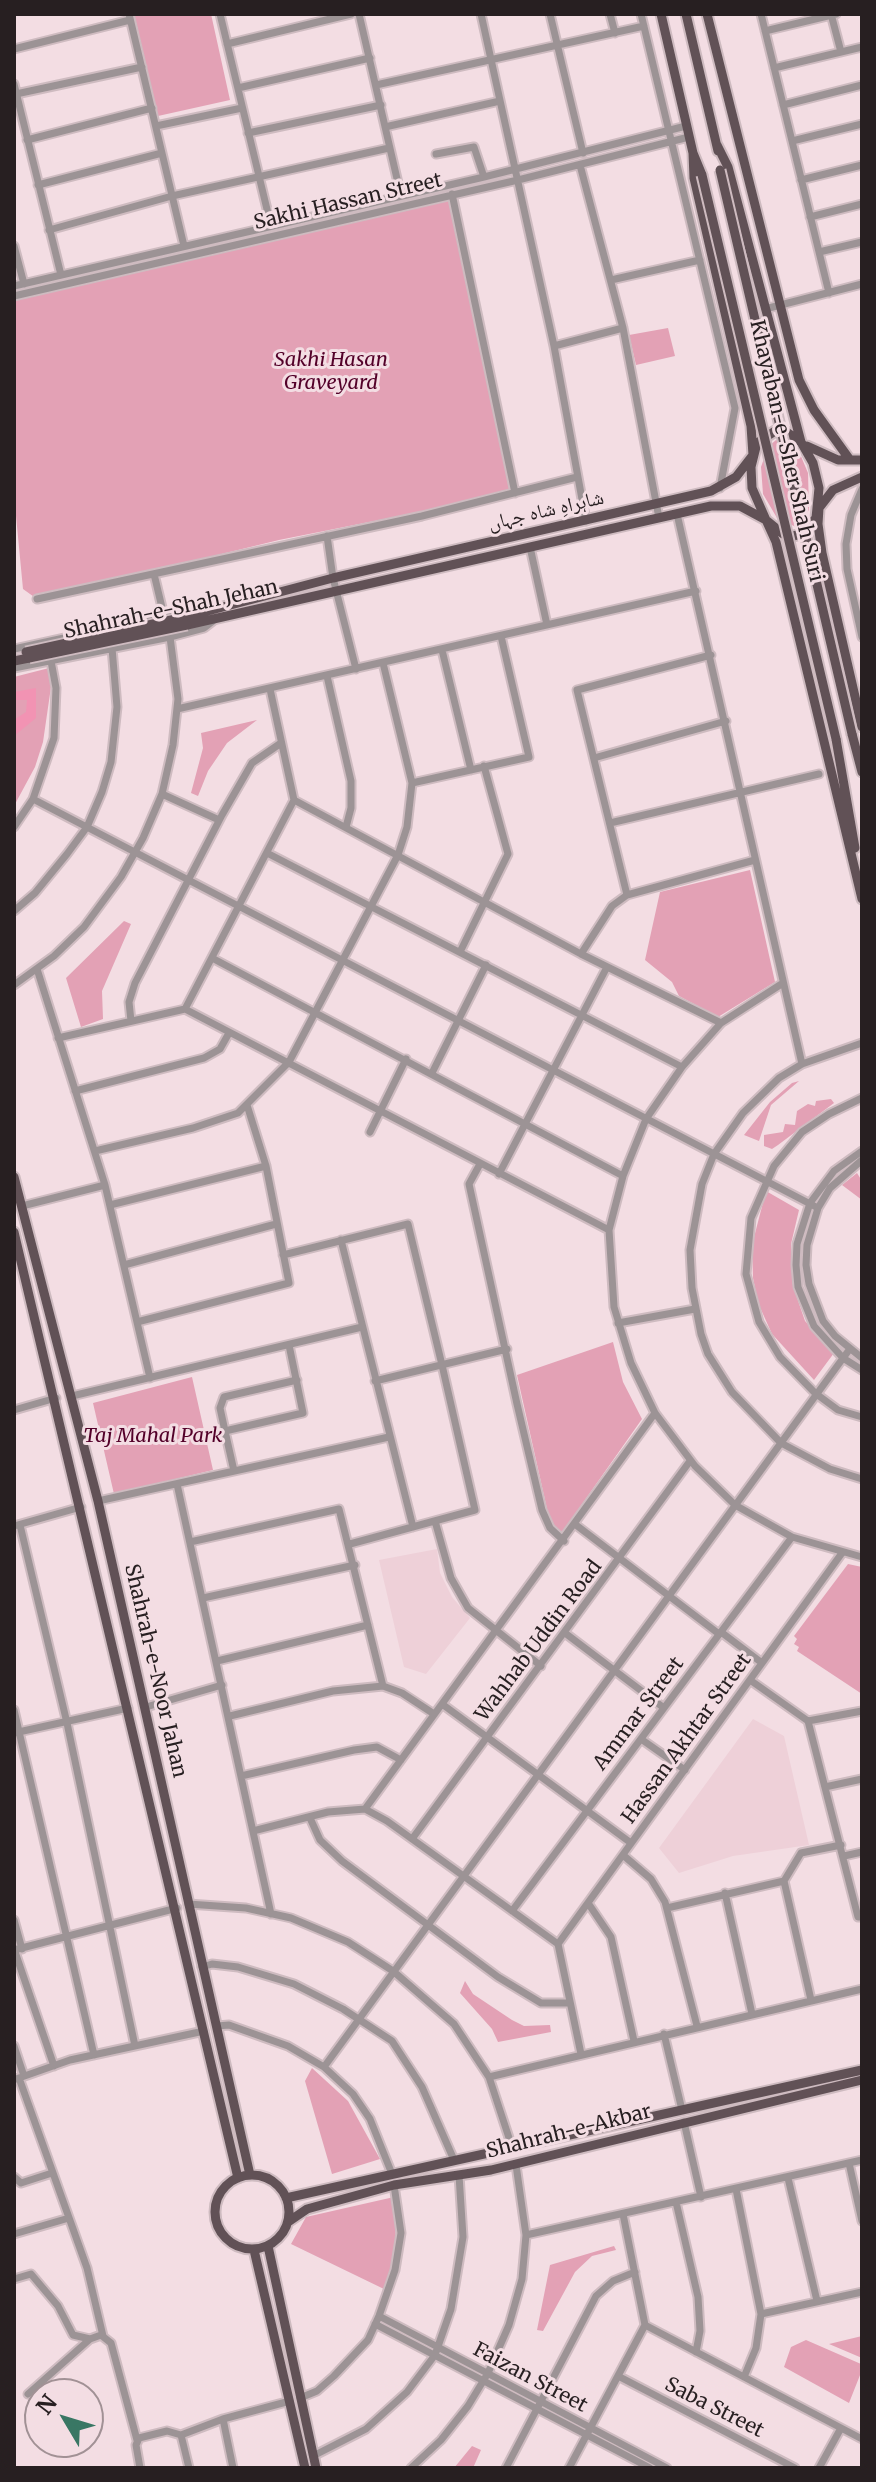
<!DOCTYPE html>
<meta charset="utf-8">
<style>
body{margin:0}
#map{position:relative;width:876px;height:2482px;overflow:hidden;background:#f3dde3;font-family:Merriweather,serif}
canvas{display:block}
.frame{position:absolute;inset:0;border:16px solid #271f21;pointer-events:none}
.north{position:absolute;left:24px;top:2378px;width:80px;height:80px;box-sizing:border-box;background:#f3dde3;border:2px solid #a19195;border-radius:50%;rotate:308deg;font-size:22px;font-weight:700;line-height:32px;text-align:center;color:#271f21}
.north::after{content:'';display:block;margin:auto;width:28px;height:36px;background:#397764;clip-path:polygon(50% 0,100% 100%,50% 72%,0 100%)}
</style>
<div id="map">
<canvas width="876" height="2482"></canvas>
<div class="frame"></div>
<div class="north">N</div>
</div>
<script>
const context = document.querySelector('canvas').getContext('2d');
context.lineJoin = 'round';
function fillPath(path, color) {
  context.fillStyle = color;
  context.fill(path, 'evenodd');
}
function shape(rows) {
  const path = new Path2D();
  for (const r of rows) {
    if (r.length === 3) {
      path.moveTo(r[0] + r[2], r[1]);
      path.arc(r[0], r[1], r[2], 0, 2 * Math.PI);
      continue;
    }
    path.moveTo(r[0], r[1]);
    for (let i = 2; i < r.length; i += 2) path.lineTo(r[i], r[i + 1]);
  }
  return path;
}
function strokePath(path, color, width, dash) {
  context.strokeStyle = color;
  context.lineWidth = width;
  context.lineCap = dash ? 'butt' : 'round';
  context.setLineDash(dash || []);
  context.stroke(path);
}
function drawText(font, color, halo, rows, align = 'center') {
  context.font = font + ' Merriweather,"Noto Naskh Arabic",serif';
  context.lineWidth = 6;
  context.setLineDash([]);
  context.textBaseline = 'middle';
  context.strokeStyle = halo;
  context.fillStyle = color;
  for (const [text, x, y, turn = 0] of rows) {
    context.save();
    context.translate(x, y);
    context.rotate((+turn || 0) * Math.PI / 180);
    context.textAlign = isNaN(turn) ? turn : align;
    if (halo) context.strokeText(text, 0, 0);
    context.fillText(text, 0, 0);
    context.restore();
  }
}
fillPath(shape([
 [437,1549,440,1573,452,1597,470,1618,426,1674,404,1667,379,1560],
 [753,1719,784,1736,809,1845,733,1856,679,1873,659,1848]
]), '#eed0d8');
fillPath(shape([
 [134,14,211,14,230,100,158,116],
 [450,184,515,493,279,540,37,599,23,589,14,495,14,286],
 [668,328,675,356,636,365,629,335],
 [776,440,800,454,808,473,809,510,796,527,777,518,763,494,761,467,768,447],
 [49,668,52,680,43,742,35,767,14,806,14,677],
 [257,720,227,743,208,771,198,796,191,793,203,748,201,733],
 [750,870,775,982,718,1017,679,996,672,982,645,960,660,892],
 [124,921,131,924,102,991,103,1019,81,1027,66,978],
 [799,1081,771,1105,759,1141,744,1135,770,1102,792,1083],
 [831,1099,834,1103,778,1145,772,1149,764,1146,764,1135,783,1132,785,1124,795,1125,797,1111,808,1104,815,1106,816,1101],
 [857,1173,862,1181,862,1200,842,1185],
 [766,1191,799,1210,791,1244,793,1286,805,1321,834,1353,814,1380,772,1334,758,1303,753,1278,752,1245],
 [613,1342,623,1382,642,1419,561,1534,549,1518,517,1375],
 [192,1377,213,1470,114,1494,93,1403],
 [848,1564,862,1567,862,1694,797,1651,799,1647,794,1644,797,1639,794,1636],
 [465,1981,473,1994,512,2020,524,2026,550,2025,551,2032,498,2042,492,2029,460,1993],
 [312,2068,348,2101,380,2159,332,2174,305,2081],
 [394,2197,396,2241,386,2290,291,2244,306,2217],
 [614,2246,616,2250,592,2256,575,2272,543,2331,537,2330,550,2265],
 [862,2336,862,2358,829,2344],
 [806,2340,861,2364,862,2370,849,2403,784,2367,791,2347],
 [472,2446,481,2450,473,2468,454,2468]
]), '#e3a1b5');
fillPath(shape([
 [36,688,36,718,14,736,14,720,26,712,27,700,14,700,14,692]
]), '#f293b3');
const minor = shape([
 [129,14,184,246],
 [220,14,271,226],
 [359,14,401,196],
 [481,14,554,346,586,521],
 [550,14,583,153],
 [610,14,615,33],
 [641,14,735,408,720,488],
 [761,14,829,293],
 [831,14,841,52],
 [765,31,836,14],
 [227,44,351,14],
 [14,49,130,20],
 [774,68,862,47],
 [14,84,61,275],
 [376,85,644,26],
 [238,88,370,58],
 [16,94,142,67],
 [783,105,862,85],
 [156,126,242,108],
 [385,127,500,101],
 [248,133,381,105],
 [27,140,152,108],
 [792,141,862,124],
 [436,154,474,147,484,177],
 [580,165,623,328,659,518],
 [801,180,862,165],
 [38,185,162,153],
 [452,194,515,493],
 [810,217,862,204],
 [49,230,172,196,389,148],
 [14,246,24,284],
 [819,252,862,242],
 [611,280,700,260],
 [14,286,484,177,686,126],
 [14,296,518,180,689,137],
 [765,309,862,284],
 [554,346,623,328],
 [862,489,851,515,846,544,847,569,862,637],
 [677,514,802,1064],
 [327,536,333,578,356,669],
 [530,547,547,625],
 [154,574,164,616],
 [37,599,422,516,577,477],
 [14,649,164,616,199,612],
 [442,650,471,770],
 [14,668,170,637,204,628,213,621],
 [327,676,351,781,351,808,346,827],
 [177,709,696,591],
 [594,758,726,721],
 [412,783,529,757,501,636],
 [162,794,219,820],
 [33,799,818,1208],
 [294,800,581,954,721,1023],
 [610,823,819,774],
 [14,827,33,799,54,738,56,688,51,661],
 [267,853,682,1067],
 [627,895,577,690,711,655],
 [14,911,35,893,67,854,87,827,102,792,111,762,117,707,112,648],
 [460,952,508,854,484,766],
 [581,954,612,906,627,895,755,860],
 [212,958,623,1176],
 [37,969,105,1185,150,1378],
 [783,983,721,1023,682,1067,646,1119,623,1176,609,1230,614,1307,631,1363,655,1413,695,1466,735,1505,792,1537,862,1557],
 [14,985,54,956,84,927,121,877,143,838,162,794,173,745,178,699,170,637],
 [185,1009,609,1230],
 [131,1021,129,1002,135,983,222,815,252,763,281,743],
 [58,1038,185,1009,294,800,270,689],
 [862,1043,802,1064,779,1078,743,1113,714,1154,702,1184,690,1250,692,1288,701,1334,708,1354,732,1392,781,1443,830,1469,862,1479],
 [432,1073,486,965],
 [75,1091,204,1058,220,1049,229,1033],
 [862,1098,829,1114,802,1132,774,1166,751,1218,746,1274,759,1322,780,1357,815,1393,838,1410,862,1417],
 [370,1132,406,1059],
 [95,1151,193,1128,238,1113,289,1062,398,855,407,827,412,783,383,663],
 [862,1151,834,1171,810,1203,797,1244,796,1265,798,1287,814,1326,843,1358,862,1370],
 [862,1160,830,1188,818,1208,807,1245,806,1265,809,1284,823,1321,835,1336,862,1358],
 [480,1164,469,1184,517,1404,542,1510,550,1528,564,1541],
 [499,1174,607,967],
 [110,1205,266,1166],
 [22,1206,105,1185],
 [341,1240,413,1527],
 [283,1255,408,1224,442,1365,475,1510,350,1544],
 [124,1265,276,1224],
 [137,1322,289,1283,266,1166,247,1105],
 [618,1323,695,1309],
 [375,1381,507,1349],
 [72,1396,362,1327],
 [14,1410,56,1398],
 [225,1431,220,1408,224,1397,297,1380],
 [234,1471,225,1431,303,1413,289,1345],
 [177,1484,271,1914],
 [98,1501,389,1437],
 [435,1521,451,1578,468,1608,541,1666],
 [20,1525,67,1723,135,2046],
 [576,1525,719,1634],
 [14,1526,81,1507],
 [190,1542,339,1509,383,1686],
 [203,1598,355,1565],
 [721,1632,762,1663],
 [565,1633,664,1708],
 [217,1661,368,1625],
 [750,1680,808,1721,862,1711],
 [442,1704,631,1843],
 [146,1707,222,1685],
 [14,1710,94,2055],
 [230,1716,333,1691,383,1686,402,1693,434,1714],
 [808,1721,858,1917,862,1917],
 [14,1733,128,1708],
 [641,1739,685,1770],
 [241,1776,354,1750,377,1747,401,1760],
 [825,1787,862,1779],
 [365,1809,655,1413],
 [310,1818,320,1840,342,1861,498,1977,541,2003,570,2003],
 [253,1831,328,1812,365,1809,387,1821,558,1944,581,2054],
 [412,1839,690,1461],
 [623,1855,651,1879,665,1902,697,2026],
 [844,1856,862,1852],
 [725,1893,752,2014],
 [588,1903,611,1937,634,2041],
 [188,1904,246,1908,291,1918,348,1942,393,1971,454,2024,489,2077,512,2147],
 [667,1908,784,1881],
 [512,1911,792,1537],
 [14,1920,22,1949],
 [558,1944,842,1553],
 [14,1949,54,2066],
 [14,1950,177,1908],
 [202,1967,212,1964,238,1967,294,1984,343,2009,392,2041,422,2087,454,2160],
 [811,2000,784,1881,801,1853,841,1845],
 [217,2026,229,2025,288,2046,324,2067,353,2094,370,2119,392,2174],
 [664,2034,682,2110],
 [14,2046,24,2076],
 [324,2067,849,1350],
 [489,2077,862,1989],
 [19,2078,87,2268,103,2336],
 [16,2079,70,2060,204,2031],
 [684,2122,701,2197],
 [849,2163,862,2221],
 [14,2177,21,2183,52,2173],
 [788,2178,817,2301],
 [736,2189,761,2314,756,2348,744,2377],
 [676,2202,698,2297,700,2331,696,2352],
 [14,2234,69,2218],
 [526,2235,862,2160],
 [14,2279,31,2274,58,2306,73,2335,90,2339],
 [761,2314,862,2292],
 [379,2316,667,2468],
 [375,2324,650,2468],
 [645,2325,862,2439],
 [618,2376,795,2468],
 [28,2394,90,2339,101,2335,111,2343,137,2440],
 [300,2398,317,2391,334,2376,368,2340,379,2316,395,2270,401,2233,394,2185],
 [223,2419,233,2468],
 [181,2435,189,2468],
 [313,2456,366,2429,407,2392,435,2355,451,2309,463,2237,459,2175],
 [140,2468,136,2445,139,2438,167,2431,181,2435,223,2419,290,2401],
 [411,2468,441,2440,468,2406,488,2373,509,2325,522,2279,526,2235,516,2165],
 [506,2468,596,2296,613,2281,635,2272],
 [569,2468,645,2325,623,2214],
 [819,2468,841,2428]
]);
const major = shape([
 [661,14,693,153,702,175],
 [686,14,718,151],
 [707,14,799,380,814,410,850,460],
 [717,145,728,167,801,442],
 [775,431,785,431,801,442,813,463,819,488,816,518,802,534,793,536,783,534,766,520,752,488,751,467,757,443,775,431],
 [807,446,838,460,862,460],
 [862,477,833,490,819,508,818,524,822,553,862,727],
 [766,520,776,542,862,899],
 [185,617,333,578,711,491,736,477,753,455,751,426,694,178,693,153],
 [187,625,711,506,740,506,766,520],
 [14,661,29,658],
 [852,734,862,772],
 [836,739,855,848],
 [14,1177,98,1501,250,2175],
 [14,1232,238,2178],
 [252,2212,37],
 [286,2198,862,2070],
 [288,2222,307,2209,394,2185,491,2170,862,2080],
 [268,2246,316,2468],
 [254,2250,305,2468]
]);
strokePath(minor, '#cebbc0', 11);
strokePath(major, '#cebbc0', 13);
strokePath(minor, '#9c9395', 7);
strokePath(major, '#615156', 9);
const majorBridge = shape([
 [720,170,852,734],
 [702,175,836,739],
 [26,652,185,617],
 [29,658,187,625]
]);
strokePath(majorBridge, '#cebbc0', 13, []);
strokePath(majorBridge, '#615156', 9);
drawText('20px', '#271f21', '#f3dde3', [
 ["Sakhi Hassan Street",348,202,-13],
 ["Khayaban-e-Sher Shah Suri",786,451,77],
 ["شاہراہِ شاہ جہاں",546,511,-13],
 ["Shahrah-e-Shah Jehan",171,610,-12],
 ["Wahhab Uddin Road",539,1641,-53],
 ["Shahrah-e-Noor Jahan",155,1671,77],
 ["Ammar Street",639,1714,-53],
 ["Hassan Akhtar Street",687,1739,-54],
 ["Shahrah-e-Akbar",569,2132,-14],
 ["Faizan Street",530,2378,28],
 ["Saba Street",714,2408,27]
]);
drawText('italic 20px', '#530029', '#f3dde3', [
 ["Sakhi Hasan",331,360],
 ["Graveyard",331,383],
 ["Taj Mahal Park",153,1436]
]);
</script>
